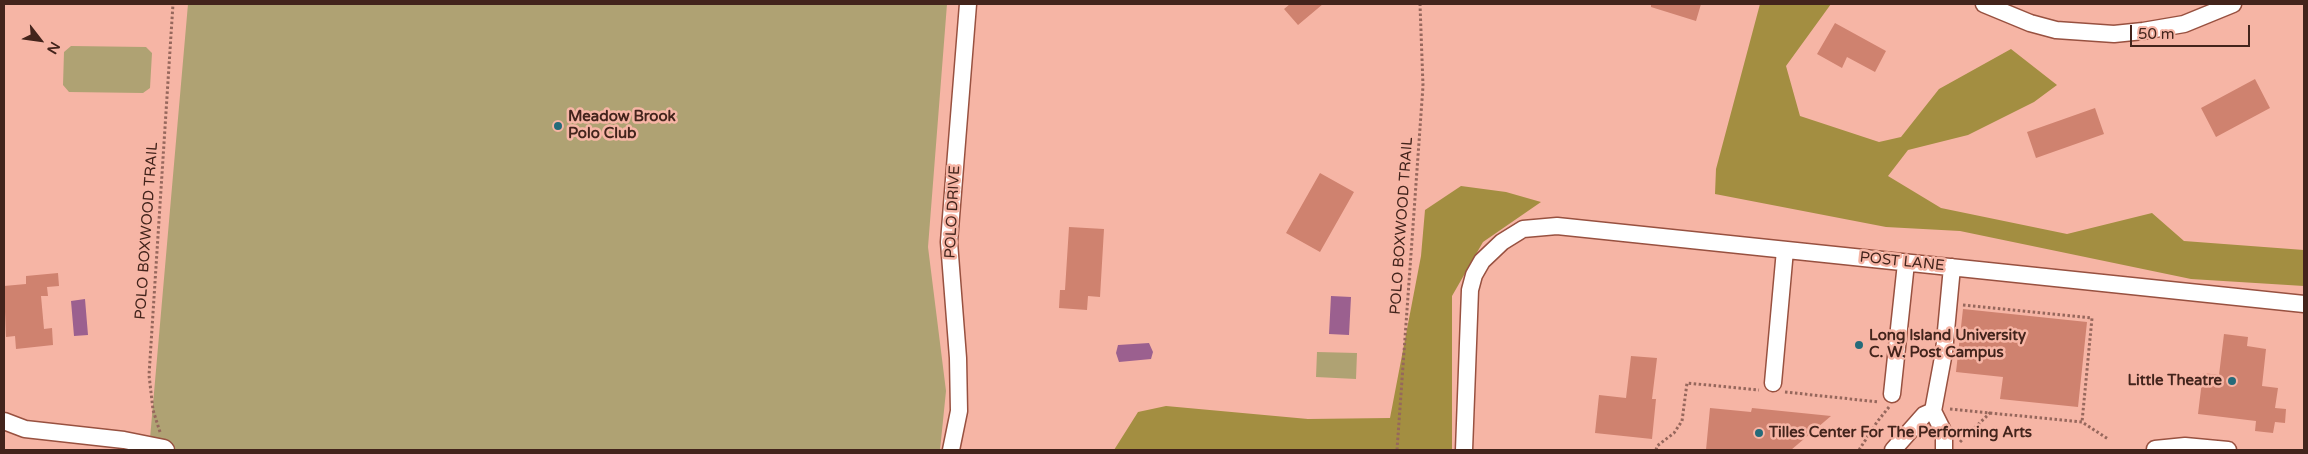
<!DOCTYPE html>
<style>
body{margin:0}
#map{position:relative;width:2308px;height:454px;overflow:hidden;background:#f6b5a5;font-family:"Varela Round",sans-serif}
canvas{display:block}
.frame{position:absolute;inset:0;border:5px solid #43241c;pointer-events:none}
.north{position:absolute;left:15px;top:15px;width:50px;height:50px;-webkit-text-stroke:4px #f6b5a5;paint-order:stroke;rotate:120deg;font-size:14px;font-weight:700;line-height:20px;text-align:center;color:#43241c}
.north::after{content:'';display:block;margin:auto;width:18px;height:22px;background:#43241c;clip-path:polygon(50% 0,100% 100%,50% 72%,0 100%)}
.scale{position:absolute;left:2130px;top:25px;width:120px;height:22px;box-sizing:border-box;border:2px solid #43241c;border-top:0;padding-left:6px;font-size:15px;line-height:18px;white-space:nowrap;color:#43241c;-webkit-text-stroke:4px #f6b5a5;paint-order:stroke}
</style>
<div id="map">
<canvas width="2308" height="454"></canvas>
<div class="frame"></div>
<div class="north">N</div>
<div class="scale">50 m</div>
</div>
<script>
const context = document.querySelector('canvas').getContext('2d');
context.lineJoin = 'round';
function fillPath(path, color) {
  context.fillStyle = color;
  context.fill(path, 'evenodd');
}
function shape(rows) {
  const path = new Path2D();
  for (const r of rows) {
    path.moveTo(r[0], r[1]);
    for (let i = 2; i < r.length; i += 2) path.lineTo(r[i], r[i + 1]);
  }
  return path;
}
function strokePath(path, color, width, dash) {
  context.strokeStyle = color;
  context.lineWidth = width;
  context.lineCap = dash ? 'butt' : 'round';
  context.setLineDash(dash || []);
  context.stroke(path);
}
function drawText(font, color, halo, rows, align = 'center') {
  context.font = font + ' "Varela Round",sans-serif';
  context.lineWidth = 5;
  context.setLineDash([]);
  context.textBaseline = 'middle';
  context.strokeStyle = halo;
  context.fillStyle = color;
  for (const [text, x, y, turn = 0] of rows) {
    context.save();
    context.translate(x, y);
    context.rotate((+turn || 0) * Math.PI / 180);
    context.textAlign = isNaN(turn) ? turn : align;
    if (halo) context.strokeText(text, 0, 0);
    context.fillText(text, 0, 0);
    context.restore();
  }
}
fillPath(shape([
 [188,4,947,4,928,247,946,391,940,450,149,450],
 [71,46,146,47,152,53,150,88,143,93,69,92,63,85,64,52],
 [1317,352,1357,353,1356,379,1316,377]
]), '#afa273');
fillPath(shape([
 [1760,4,1831,4,1786,66,1800,116,1879,142,1901,137,1939,89,2011,49,2057,85,2034,102,1968,135,1908,150,1888,176,1941,208,2067,234,2152,213,2184,241,2304,250,2304,286,2191,279,1960,231,1886,227,1715,194,1716,169],
 [1461,186,1506,192,1541,202,1483,242,1452,296,1452,450,1114,450,1138,412,1166,406,1308,419,1390,418,1421,256,1425,210]
]), '#a38e41');
fillPath(shape([
 [1331,296,1351,297,1349,335,1329,334],
 [85,299,88,335,74,336,71,301],
 [1149,343,1153,352,1151,359,1119,362,1116,353,1118,345]
]), '#9b608f');
fillPath(shape([
 [1290,4,1323,4,1298,25,1284,9],
 [1651,4,1701,4,1696,21,1651,7],
 [1835,23,1886,51,1875,72,1847,57,1842,68,1817,54],
 [2255,79,2270,108,2216,137,2201,108],
 [2095,108,2104,134,2036,158,2027,132],
 [1320,173,1354,192,1320,252,1286,233],
 [1069,227,1104,229,1100,297,1088,296,1087,310,1059,308,1060,290,1065,290],
 [58,273,59,286,47,287,48,296,41,296,44,329,52,328,53,345,16,349,15,336,6,337,4,286,26,284,26,276],
 [1963,309,2087,322,2078,407,2000,399,2003,377,1956,372],
 [2224,334,2248,337,2247,346,2266,349,2262,386,2278,388,2275,408,2286,409,2285,423,2275,422,2273,433,2255,431,2256,421,2198,414,2203,373,2219,375],
 [1631,356,1657,358,1652,399,1656,399,1652,439,1595,433,1599,395,1626,398],
 [1710,408,1751,412,1752,408,1831,416,1791,450,1706,450]
]), '#cf826f');
const minor = shape([
 [1984,4,2030,23,2056,30,2114,34,2143,31,2184,24,2233,4],
 [1773,383,1785,250],
 [1892,394,1906,263],
 [4,421,25,429,124,440,164,448,166,450],
 [2155,449,2185,446,2228,450],
 [951,450,959,411,958,358,949,242,968,4],
 [1464,450,1470,290,1474,275,1482,261,1502,242,1523,229,1557,226,2304,304],
 [1893,450,1924,415,1933,411],
 [1944,450,1944,433,1933,411,1944,352,1952,267]
]);
strokePath(minor, '#985140', 19);
strokePath(shape([
 [1963,305,2092,318,2082,422],
 [1785,392,1879,402],
 [1950,409,2082,422,2108,439],
 [160,432,153,410,149,375,173,4],
 [1960,442,1991,412],
 [1397,450,1423,86,1420,4],
 [1656,450,1657,446,1674,433,1682,421,1687,383,1759,390],
 [1859,450,1877,422,1889,407]
]), '#96675c', 3, [2.5, 2.5]);
strokePath(minor, '#fff', 16);
for (const [x, y, r, color] of [
 [558,126,5,"#256b7a"],
 [1859,345,5,"#256b7a"],
 [2232,381,5,"#256b7a"],
 [1759,433,5,"#256b7a"]
]) {
  const dot = new Path2D();
  dot.arc(x, y, r, 0, 2 * Math.PI);
  context.fillStyle = color;
  context.fill(dot);
  strokePath(dot, '#f6b5a5', 2);
}
drawText('bold 15px', '#43241c', '#f6b5a5', [
 ["Meadow Brook",568,117],
 ["Polo Club",568,134],
 ["Long Island University",1869,336],
 ["C. W. Post Campus",1869,353],
 ["Little Theatre",2222,381,"right"],
 ["Tilles Center For The Performing Arts",1769,433]
], 'left');
drawText('15px', '#43241c', '#f6b5a5', [
 ["POLO DRIVE",953,212,-87],
 ["POLO BOXWOOD TRAIL",1402,226,-86],
 ["POLO BOXWOOD TRAIL",147,231,-86],
 ["POST LANE",1902,262,6]
]);
</script>
